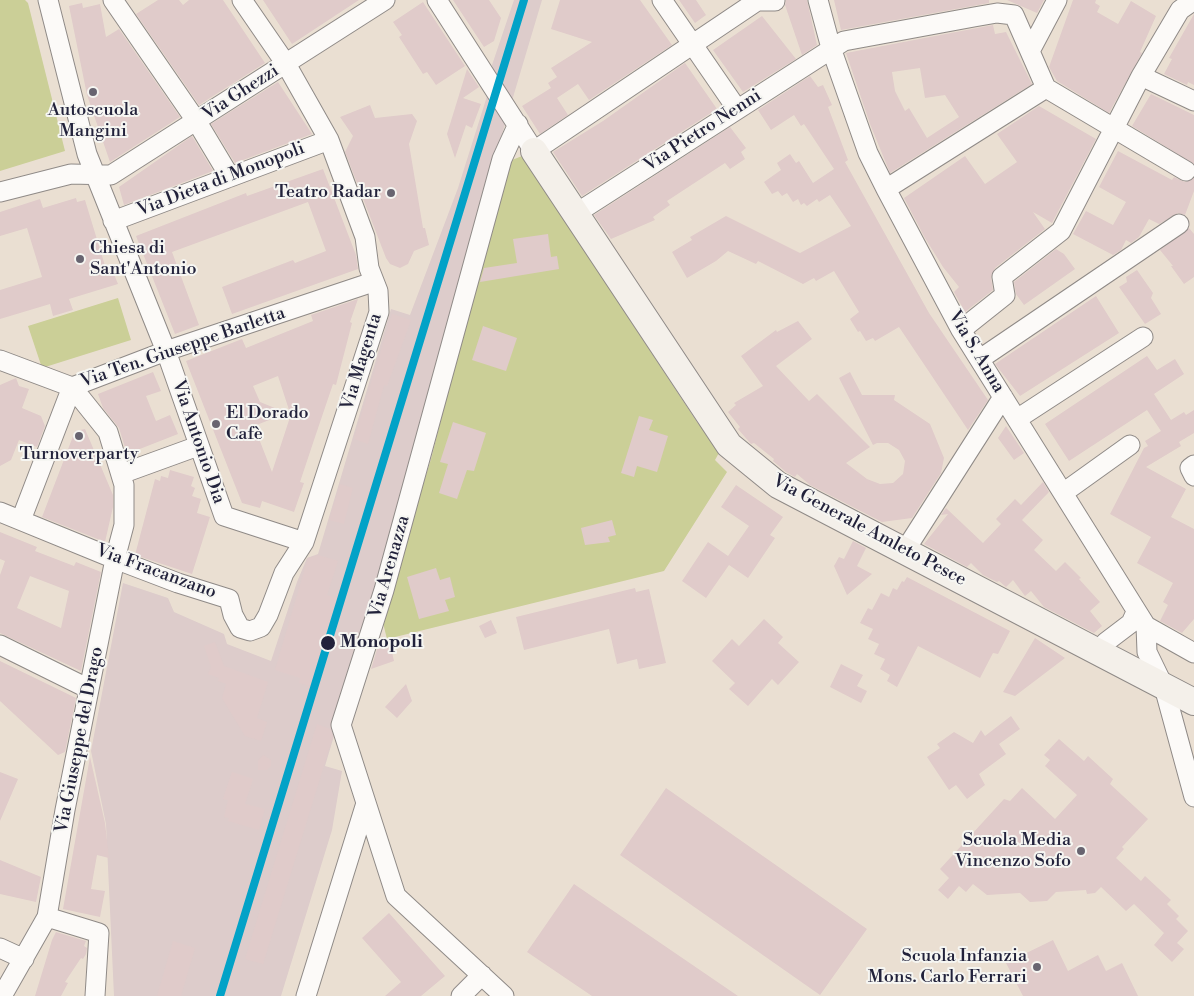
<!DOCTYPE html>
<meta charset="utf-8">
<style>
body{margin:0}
canvas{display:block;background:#eadfd2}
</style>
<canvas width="1194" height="996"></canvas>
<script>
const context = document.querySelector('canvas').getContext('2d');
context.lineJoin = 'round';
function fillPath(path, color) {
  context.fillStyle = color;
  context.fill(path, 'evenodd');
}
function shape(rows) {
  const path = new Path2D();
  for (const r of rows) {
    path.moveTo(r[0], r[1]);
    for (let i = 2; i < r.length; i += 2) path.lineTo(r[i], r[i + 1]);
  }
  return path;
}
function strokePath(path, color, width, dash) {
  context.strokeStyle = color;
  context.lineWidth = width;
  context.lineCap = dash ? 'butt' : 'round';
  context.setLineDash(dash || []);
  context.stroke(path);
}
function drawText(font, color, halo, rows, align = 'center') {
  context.font = font + ' "Libre Bodoni",serif';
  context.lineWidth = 4;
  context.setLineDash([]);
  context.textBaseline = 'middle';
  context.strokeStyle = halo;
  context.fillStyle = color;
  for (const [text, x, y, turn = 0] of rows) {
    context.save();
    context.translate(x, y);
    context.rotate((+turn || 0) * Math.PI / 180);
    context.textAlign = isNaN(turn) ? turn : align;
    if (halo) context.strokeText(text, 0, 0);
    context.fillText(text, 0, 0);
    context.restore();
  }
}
fillPath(shape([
 [514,0,542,0,494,161,426,429,325,766,342,771,332,830,281,996,114,996,106,824,91,751,123,583,168,598,174,612,224,634,227,644,271,661,297,582,307,558,318,554,391,309,410,315,458,188,494,74,492,65]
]), '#ddcccb');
fillPath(shape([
 [0,0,25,0,28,3,65,151,0,171],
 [522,156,697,422,720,451,715,460,727,472,664,571,387,639,382,619,431,459,507,162],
 [118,298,131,340,42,368,28,326]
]), '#cbcf97');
fillPath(shape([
 [158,0,179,0,183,5,189,0,223,0,265,63,199,105,136,14],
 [263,0,359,0,292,44],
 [453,0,489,0,501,18,494,41,484,47],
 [560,0,640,0,672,45,589,100,578,84,557,98,568,115,540,134,522,106,551,88,548,83,557,77,551,68,592,42,551,29],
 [679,0,696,0,706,15,695,23],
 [786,0,807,0,817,45,802,55,785,5],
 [834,0,989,0,989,3,841,30],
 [1007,0,1044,0,1037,13],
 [1073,0,1096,0,1095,3,1100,6,1097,12,1118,24,1131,1,1156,16,1140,52,1142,53,1109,113,1057,81,1049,67],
 [423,2,465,66,436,85,427,72,423,74,399,37,402,35,393,22],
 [82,3,83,8,100,4,106,37,119,29,180,117,110,162,87,95,69,6],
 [1194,14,1194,85,1188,82,1187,85,1164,74,1172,59,1169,58],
 [762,16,796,59,743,92,713,50],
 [993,25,995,34,1006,32,1032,84,890,173,870,124,846,53],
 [920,68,925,98,945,95,959,117,927,138,909,108,905,111,895,91,892,72],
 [685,63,717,109,582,196,553,152,603,121],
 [467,69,479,87,463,98,481,104,472,128,466,125,455,158,447,134],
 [810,76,818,87,823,85,832,105,828,107,848,160,845,162,929,313,988,400,968,430,899,327,875,341,873,338,866,341,860,331,858,332,850,319,859,312,834,271,816,281,814,278,803,284,758,261,756,264,728,251,716,261,687,278,672,252,692,240,690,237,726,216,800,253,851,226,830,195,819,202,817,199,807,206,804,203,801,205,798,199,793,202,787,193,782,196,778,191,772,194,764,182,781,170,777,163,790,154,796,163,799,161,813,183,834,169,804,124,801,126,794,115,771,130,758,110],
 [278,82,312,134,235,163,211,124],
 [1151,94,1194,115,1194,164,1132,126],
 [370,105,375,118,412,114,417,121,409,144,423,228,425,228,429,245,414,251,408,264,400,268,390,264,386,258,345,152,353,136,340,117],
 [1039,106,1096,139,1052,223,1033,212,1045,229,995,268,991,278,993,290,965,312,954,292,959,287,943,267,925,238,904,198,965,156,985,184,1017,162,997,134],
 [730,127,746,148,741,152,745,159,730,169,725,163,667,201,670,205,653,217,655,220,611,239,594,215],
 [192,136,213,171,124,205,119,187],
 [1118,151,1172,180,1174,177,1185,182,1194,178,1194,191,1185,215,1178,213,1159,224,1149,219,1139,237,1131,243,1126,240,1121,250,1113,255,1073,234,1086,211,1113,225,1126,202,1099,187],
 [323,169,356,255,358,269,232,314,222,287,293,260,295,263,326,251,308,202,172,252,199,325,175,334,136,236,246,193,247,196],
 [76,198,77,202,85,200,106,269,111,267,118,284,69,299,73,310,53,316,50,304,0,319,0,290,42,277,27,228,0,236,0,212,40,199,43,208],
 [1189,228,1194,234,1194,277,1184,284,1171,266,1173,266,1160,250],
 [548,234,551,257,557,256,559,269,480,282,484,268,517,263,513,239],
 [1056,249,1064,254,1075,269,1024,305,1016,294,1014,282],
 [1137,270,1153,293,1151,298,1161,314,1145,324,1119,287,1127,282,1126,277],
 [1096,296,1119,333,1020,396,995,364],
 [358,299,350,322,352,323,336,385,333,384,314,440,300,482,304,483,294,512,262,501,260,508,242,503,186,361,242,339,246,348,313,321,311,315],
 [278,376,290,413,292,411,272,472,254,426,287,413,260,402,253,386],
 [392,314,411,320,387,386,384,385,368,444,354,439],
 [798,321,812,339,776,366,809,401,817,394,870,447,846,463,867,479,880,484,893,483,903,474,905,461,899,450,888,443,877,443,873,445,839,378,850,372,862,395,895,395,894,400,930,424,944,458,941,473,912,518,882,522,810,485,797,474,795,477,786,472,773,461,774,459,754,443,751,444,738,429,740,427,728,412,736,405,734,403,763,386,741,356,776,330,777,332],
 [483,326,517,338,506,371,472,360],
 [1147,356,1157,370,1175,359,1184,374,1154,394,1171,420,1184,412,1186,415,1194,410,1194,433,1179,442,1181,446,1146,467,1186,489,1171,517,1194,529,1194,619,1182,633,1160,621,1168,605,1163,602,1173,583,1137,563,1151,537,1110,514,1144,448,1148,446,1145,441,1161,431,1147,410,1069,461,1045,424],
 [153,372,161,391,146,396,156,421,170,415,178,434,127,454,119,428,103,408,98,394],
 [16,378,19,386,29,389,22,408,41,416,45,426,37,447,19,440,11,460,0,466,0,385],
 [639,416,653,420,649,430,668,436,657,472,637,466,634,477,621,473],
 [453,422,486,433,474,471,467,470,457,499,439,493,448,464,440,462],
 [1006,426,1024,453,1014,460,998,438],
 [85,429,113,495,113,507,105,542,42,517,75,431],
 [170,470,194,477,191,486,195,488,192,496,201,499,197,513,210,517,192,574,135,555,155,479,160,481,161,476,168,478],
 [1043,482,1049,492,1022,520,1043,540,1034,550,1056,571,1065,562,1081,578,1079,579,1100,602,1090,611,1102,626,1094,633,1044,607,1031,591,1025,596,1013,580,1006,587,999,581,997,582,983,575,971,563,967,567,924,544,948,514,941,515,946,508,983,543,1001,524,996,519,1015,499,1021,505],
 [340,484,353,488,344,524,329,520],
 [736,485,783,517,770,535,775,538,748,578,729,565,706,598,682,581,708,542,728,556,749,526,721,507],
 [612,520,616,535,608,537,610,542,585,545,581,528],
 [0,532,37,547,35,551,74,566,76,562,101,572,81,671,0,633,0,575,5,561,0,559],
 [30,576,69,591,61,628,17,608],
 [853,541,866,548,857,566,872,574,847,595,834,566,839,557,844,559],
 [318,555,338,561,327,595,339,599,313,687,299,683,300,678,275,670,308,558],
 [436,568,440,580,450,577,455,597,445,600,449,611,419,619,407,577],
 [907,577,1010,631,998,654,993,653,980,678,918,646,897,687,887,681,890,675,880,669,885,659,874,654,879,644,868,639,873,629,860,623,868,608,872,610,881,593,889,597,893,588,897,590,902,581,904,582],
 [635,588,636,592,649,589,666,663,639,669,637,659,617,664,609,629,524,650,516,617],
 [764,619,783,637,778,643,799,662,778,685,772,679,748,706,729,689,735,683,712,661,732,639,739,646],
 [491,620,497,633,485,638,479,626],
 [1035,638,1065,658,1015,696,1003,692],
 [389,640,394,661,371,669,379,643],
 [215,642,224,666,268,682,257,718,267,722,261,741,245,736,222,698,226,684,218,681,219,678,208,674,211,667,204,646],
 [0,661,76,698,65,752,58,755,0,701],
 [841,664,863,675,857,686,867,691,861,703,830,687],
 [406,684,412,701,397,718,385,707],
 [1011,716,1020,729,999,744,1006,754,979,774,985,785,967,799,956,785,949,790,927,757,940,748,937,744,954,732,973,743,981,730,985,736],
 [317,724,330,729,333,736,263,964,245,959],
 [1059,739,1084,761,1088,756,1113,779,1110,784,1148,819,1122,847,1124,849,1116,858,1141,881,1145,876,1171,900,1167,904,1179,916,1176,919,1188,931,1177,943,1184,949,1172,962,1154,945,1164,933,1134,904,1126,911,1101,887,1095,893,1087,894,1086,890,1056,892,1047,901,1030,902,1020,893,987,895,973,884,966,892,959,886,948,899,938,890,949,878,940,869,1004,799,1010,801,1022,788,1055,819,1077,795,1045,766,1050,760,1044,755],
 [263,755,271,760,271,766,267,770,258,770,258,761],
 [90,757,105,823,109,858,97,855,91,889,105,891,100,917,63,909],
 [0,772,18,779,0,821],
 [232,772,253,779,245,804,265,809,259,830,228,821,229,818,224,817,228,800,223,799],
 [666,788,867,929,820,995,620,855],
 [0,860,41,877,36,902,0,894],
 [574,884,738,996,592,996,527,952],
 [389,913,445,976,421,996,385,996,401,982,362,938],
 [56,932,86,941,84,946,87,948,86,954,83,959,81,958,65,982,68,983,61,996,35,996,52,940],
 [1053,940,1068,971,1098,955,1106,971,1122,963,1138,996,1023,996,1006,963],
 [173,941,195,948,181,996,157,996]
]), '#e0cbca');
const street = shape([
 [48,0,87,154,166,351,224,516,304,542],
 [113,0,197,122,230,177],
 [437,0,534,151,757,1,775,1],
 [662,0,737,109],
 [818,0,831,48,868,153,886,189,961,330,1146,626,1147,652,1164,687,1194,797],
 [1030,51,1057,0],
 [1141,76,1194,101],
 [1046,88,1186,171],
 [0,192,71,174,111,175,385,0],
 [575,214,844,41,974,17,997,13,1014,15,1046,88,886,189],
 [113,221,329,140],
 [961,330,1005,295,1002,277,1061,231,1141,76,1180,10,1194,0],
 [980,359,1179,224],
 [0,360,72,387,108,432,124,485,124,525,115,559,65,810,47,917,2,996],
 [1017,419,1143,337],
 [1194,465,1190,468,1194,476],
 [121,474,198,446],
 [1063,493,1130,445],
 [0,512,115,559,178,583,229,599,233,615,240,628,250,631,261,627,268,615,284,573,304,542,379,312,378,291,369,268,365,237,329,140,286,64,242,0],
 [21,520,72,387,166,351,373,282],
 [904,552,1003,397],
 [1146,626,1194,653],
 [0,645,89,689],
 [1098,652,1106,642,1131,623,1136,612],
 [47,917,99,933,95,996],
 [0,948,24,959],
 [306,996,366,803],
 [461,996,482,975],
 [504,996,396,896,341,725,384,590,502,159,518,124]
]);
const secondary = shape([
 [534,151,729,445,778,485,1194,702]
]);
strokePath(street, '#8f8a87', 21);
strokePath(secondary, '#8f8a87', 28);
strokePath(street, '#fcfaf8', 19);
strokePath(secondary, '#f4f0ea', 26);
strokePath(shape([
 [220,996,524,0]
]), '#02a2c7', 8);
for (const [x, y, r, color] of [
 [93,92,5,"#686470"],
 [391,193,5,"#686470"],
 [80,259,5,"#686470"],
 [216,424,5,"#686470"],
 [79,436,5,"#686470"],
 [328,643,8,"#22223b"],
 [1081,851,5,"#686470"],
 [1037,967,5,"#686470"]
]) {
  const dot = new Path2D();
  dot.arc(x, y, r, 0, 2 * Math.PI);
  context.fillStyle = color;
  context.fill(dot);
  strokePath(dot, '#f6f6f2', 2);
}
drawText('18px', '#22223b', '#f6f6f2', [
 ["Via Ghezzi",241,93,-33],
 ["Via Pietro Nenni",703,131,-33],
 ["Via Dieta di Monopoli",221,180,-21],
 ["Via Ten. Giuseppe Barletta",183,348,-19],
 ["Via S. Anna",976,352,59],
 ["Via Magenta",362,362,-73],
 ["Via Antonio Dia",198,442,71],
 ["Via Generale Amleto Pesce",869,531,28],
 ["Via Arenazza",390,567,-74],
 ["Via Fracanzano",156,572,20],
 ["Via Giuseppe del Drago",80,740,-79]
]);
drawText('18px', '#22223b', '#f6f6f2', [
 ["Autoscuola",93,111,"center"],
 ["Mangini",93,132,"center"],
 ["Teatro Radar",381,193],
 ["Chiesa di",90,249,"left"],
 ["Sant'Antonio",90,270,"left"],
 ["El Dorado",226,414,"left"],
 ["Cafè",226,435,"left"],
 ["Turnoverparty",79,455,"center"],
 ["Scuola Media",1071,841],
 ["Vincenzo Sofo",1071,862],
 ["Scuola Infanzia",1027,957],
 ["Mons. Carlo Ferrari",1027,978]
], 'right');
drawText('bold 18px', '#22223b', '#f6f6f2', [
 ["Monopoli",340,643]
], 'left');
</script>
